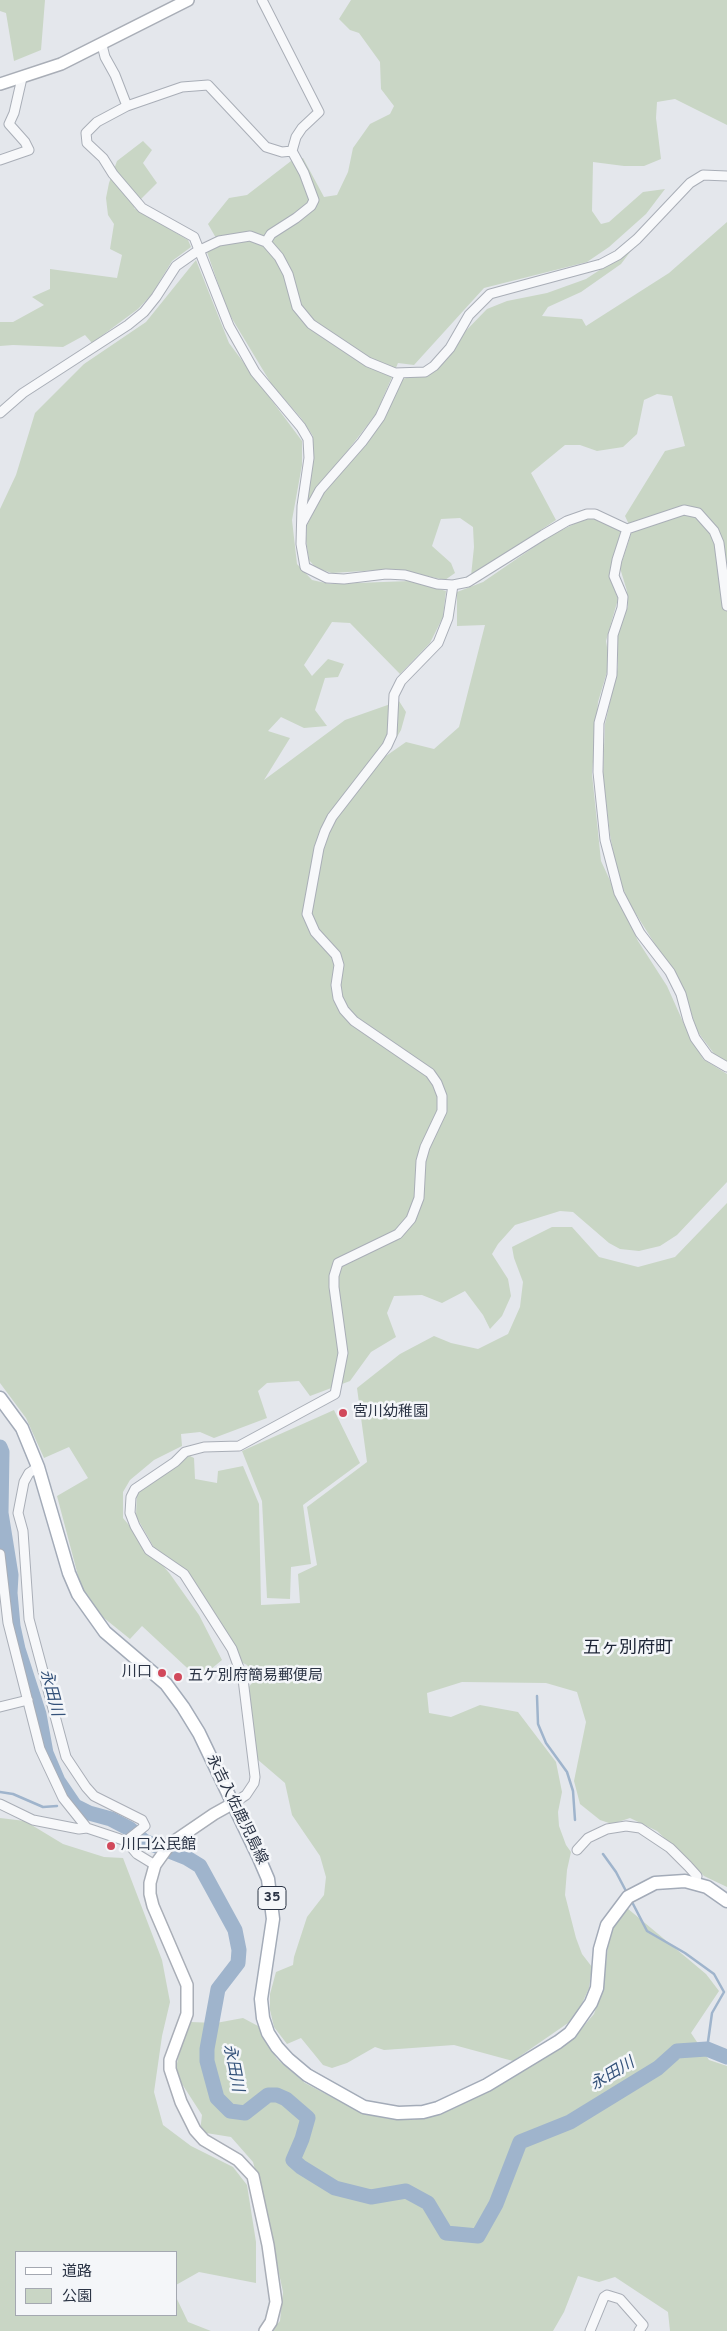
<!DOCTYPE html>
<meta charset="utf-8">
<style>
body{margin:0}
#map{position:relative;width:727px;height:2331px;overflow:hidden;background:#e4e7ec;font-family:Overpass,"Noto Sans JP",sans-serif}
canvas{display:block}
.legend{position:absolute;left:15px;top:2251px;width:162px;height:65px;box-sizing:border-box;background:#f4f6f9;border:1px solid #a4a8b1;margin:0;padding:6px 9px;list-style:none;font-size:15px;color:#2b3445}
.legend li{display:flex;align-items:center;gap:10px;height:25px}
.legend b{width:25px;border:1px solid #a4a8b1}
</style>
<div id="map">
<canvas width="727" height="2331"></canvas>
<ul class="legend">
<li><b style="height:6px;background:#fff"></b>道路</li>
<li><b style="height:14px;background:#c9d6c5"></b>公園</li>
</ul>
</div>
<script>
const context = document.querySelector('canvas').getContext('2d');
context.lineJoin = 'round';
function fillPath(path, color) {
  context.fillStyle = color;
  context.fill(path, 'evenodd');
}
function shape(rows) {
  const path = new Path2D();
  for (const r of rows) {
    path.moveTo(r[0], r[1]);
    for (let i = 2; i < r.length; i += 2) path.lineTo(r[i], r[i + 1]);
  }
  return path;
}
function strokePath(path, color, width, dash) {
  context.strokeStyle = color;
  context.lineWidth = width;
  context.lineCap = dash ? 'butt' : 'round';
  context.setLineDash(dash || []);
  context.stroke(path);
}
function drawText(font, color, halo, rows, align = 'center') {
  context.font = font + ' Overpass,"Noto Sans JP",sans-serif';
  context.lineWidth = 5;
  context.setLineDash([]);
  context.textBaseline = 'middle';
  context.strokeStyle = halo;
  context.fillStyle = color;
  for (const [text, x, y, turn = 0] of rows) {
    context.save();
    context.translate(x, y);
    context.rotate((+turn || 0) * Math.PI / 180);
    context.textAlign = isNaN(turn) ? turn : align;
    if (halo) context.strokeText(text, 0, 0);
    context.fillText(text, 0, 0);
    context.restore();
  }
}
fillPath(shape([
 [0,0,45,0,41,50,14,61,6,13,0,11],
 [351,0,727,0,727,125,675,99,657,102,656,118,661,159,644,166,624,166,593,162,592,211,601,224,609,222,643,192,665,189,646,214,609,247,587,262,484,288,414,365,398,363,376,414,307,503,313,456,313,436,301,418,272,385,228,312,207,252,220,245,208,224,229,198,247,195,291,161,303,158,324,197,337,195,348,172,353,148,370,124,390,114,394,106,381,89,380,62,359,33,350,30,339,19],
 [143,141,152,150,143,163,157,183,141,199,134,208,188,240,191,247,172,261,152,294,138,309,92,343,85,335,63,347,13,345,0,346,0,322,13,322,44,305,32,297,50,289,50,269,117,278,122,255,110,249,114,224,108,215,106,198,109,183,117,161],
 [727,222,727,1062,715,1055,697,1031,684,990,629,903,618,876,610,835,603,776,605,724,618,667,618,634,628,606,627,591,620,568,632,531,625,516,665,451,685,446,672,396,657,394,644,400,637,434,623,447,597,451,580,445,565,445,531,473,556,520,471,576,474,547,473,527,460,518,441,519,432,546,451,563,455,573,445,580,395,569,332,573,316,568,309,560,306,540,307,525,323,494,353,459,385,415,402,379,424,374,487,309,507,301,547,293,586,279,633,248,621,264,581,292,548,307,542,316,582,319,586,326,669,273],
 [196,260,229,343,302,441,302,465,292,520,297,564,312,580,330,584,410,581,446,591,443,617,430,643,400,674,350,623,332,622,304,665,312,676,328,659,344,664,338,677,325,678,315,710,327,726,304,728,281,717,268,731,290,738,264,780,345,720,399,701,406,712,401,730,386,756,406,742,434,749,459,727,485,625,457,626,457,592,483,582,550,536,580,521,594,518,621,530,609,575,618,599,606,641,609,659,607,672,598,702,592,774,601,861,638,941,667,986,684,1024,703,1059,727,1074,727,1182,677,1235,660,1246,639,1251,620,1249,609,1243,573,1212,560,1211,515,1225,498,1244,492,1254,508,1279,511,1296,502,1316,490,1329,483,1315,465,1291,442,1303,422,1295,394,1296,387,1313,396,1337,371,1352,350,1381,310,1396,299,1381,267,1383,258,1391,267,1418,214,1438,200,1432,181,1434,182,1446,154,1460,130,1480,123,1492,123,1518,170,1574,199,1615,222,1660,199,1679,142,1626,130,1639,99,1614,81,1587,57,1496,88,1478,69,1447,44,1458,26,1418,0,1383,0,509,16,475,35,413,84,364,146,322],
 [727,1203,727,1887,704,1876,657,1831,630,1818,612,1824,600,1820,580,1804,574,1781,586,1722,577,1692,546,1683,462,1682,427,1693,429,1713,451,1717,480,1705,518,1712,556,1762,562,1792,558,1812,559,1826,566,1845,571,1852,567,1870,565,1895,576,1938,582,1954,592,1967,589,1988,580,2008,568,2023,513,2061,454,2045,384,2050,375,2047,347,2063,332,2068,323,2065,301,2038,287,2044,274,2027,270,2010,270,1994,276,1972,293,1965,294,1957,307,1917,324,1895,326,1877,320,1856,292,1815,285,1783,257,1759,249,1687,256,1677,247,1665,241,1662,186,1573,157,1553,136,1516,137,1490,188,1455,194,1458,195,1479,217,1483,218,1471,243,1466,259,1504,261,1605,300,1603,298,1574,317,1565,307,1507,367,1462,357,1388,400,1354,434,1336,451,1343,478,1349,508,1334,520,1307,523,1282,514,1258,512,1247,552,1227,572,1227,599,1257,638,1267,675,1257],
 [334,1410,360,1463,303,1505,311,1564,291,1567,290,1599,267,1598,262,1501,242,1451],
 [0,1818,25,1821,63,1844,104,1857,123,1858,162,1960,170,2002,162,2036,154,2092,163,2125,191,2146,233,2167,247,2185,256,2242,256,2283,199,2272,176,2285,176,2252,16,2252,16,2315,176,2315,176,2297,188,2322,211,2331,0,2331],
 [627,1908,706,1974,719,1991,691,2033,709,2060,727,2066,727,2331,670,2331,668,2312,615,2277,599,2282,578,2276,564,2312,553,2331,271,2331,280,2321,283,2292,263,2199,253,2162,231,2137,200,2132,202,2115,175,2073,179,2054,191,2022,216,2023,243,2018,258,2026,265,2040,277,2059,305,2083,360,2112,389,2119,413,2120,455,2108,518,2074,576,2035,594,2014,604,1984,608,1945,611,1933,617,1920]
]), '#c9d6c5');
strokePath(shape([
 [537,1696,538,1724,546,1743,567,1772,573,1791,575,1820],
 [0,1792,13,1794,43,1807,57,1806],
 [603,1854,616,1872,627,1893],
 [631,1900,647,1931,685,1953,714,1974,724,1992,712,2013,707,2049]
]), '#9fb4cc', 2.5);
strokePath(shape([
 [0,1447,2,1452,1,1513,11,1575,10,1593,13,1626,18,1649,39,1714,46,1753,58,1781,75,1806,89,1813,111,1819,130,1829,144,1841,187,1858,200,1866,235,1930,239,1950,238,1963,218,1989,207,2049,207,2061,217,2098,230,2111,245,2113,268,2095,277,2095,286,2099,308,2118,302,2139,293,2160,301,2167,335,2188,371,2197,406,2191,428,2203,446,2233,478,2236,496,2204,520,2142,570,2122,658,2068,677,2051,707,2049,727,2057]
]), '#9fb4cc', 15);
const street = shape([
 [262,0,319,112,302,128,296,137,292,151,304,173,314,200,311,206,296,218,271,234,266,242],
 [102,45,105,57,115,75,127,106],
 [292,151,282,152,266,147,208,85,182,87,127,106,97,122,86,133,87,143,103,158,113,174,142,208,194,237,229,326,255,372,301,427,308,439,309,458,302,506,301,544,305,567,327,578,344,579,386,574,405,575,437,584,453,585,468,582,543,535,567,521,587,514,595,514,627,529,684,510,698,513,714,531,719,543,727,606],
 [0,160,29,150,25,142,9,124,14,113,22,78],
 [0,413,23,393,128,325,144,312,156,297,176,266,196,252,219,241,250,236,266,242,279,257,288,274,297,307,311,324,368,362,395,373,425,372,434,366,450,348,469,315,490,294,601,264,618,255,637,239,690,183,703,175,727,176],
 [302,523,320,490,362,442,380,417,400,374],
 [627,529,617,560,614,576,623,597,622,608,613,635,612,675,599,723,598,772,605,840,619,893,640,933,670,972,681,994,688,1020,695,1038,708,1056,727,1067],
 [38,1467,29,1473,24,1482,18,1513,23,1531,29,1619,66,1757,86,1787,94,1796,142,1820,145,1826,126,1841],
 [0,1554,8,1623,40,1749,63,1798,87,1828],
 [0,1707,28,1700],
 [0,1804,33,1820,79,1829,87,1828,126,1841,137,1854,155,1865],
 [232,1804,246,1795,254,1783,255,1777,243,1679,232,1649,184,1574,149,1550,135,1526,130,1513,131,1497,135,1489,175,1462,185,1452,204,1447,239,1446,335,1394,343,1353,334,1287,334,1276,338,1263,398,1234,411,1219,419,1198,421,1161,425,1147,442,1111,442,1096,437,1083,430,1073,354,1021,344,1010,338,998,336,985,339,965,336,955,315,932,307,914,319,848,325,831,332,817,387,746,392,735,394,695,401,681,438,643,448,618,453,585],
 [577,1850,588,1838,607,1829,626,1826,640,1828,670,1848,688,1866,697,1876,695,1883],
 [590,2331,604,2297,607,2295,620,2299,643,2325,639,2331]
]);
const secondary = shape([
 [0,84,61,64,188,0],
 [232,1804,214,1814,170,1844,155,1865,150,1883,150,1894,153,1906,187,1985,187,2014,170,2060,170,2069,181,2102,195,2130,204,2140,238,2160,253,2176,268,2245,276,2302,271,2322,265,2331]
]);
const primary = shape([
 [0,1398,22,1428,38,1467,69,1573,78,1594,105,1632,166,1684,183,1707,199,1733,259,1858,268,1879,273,1919,261,1999,263,2018,268,2033,277,2047,288,2059,307,2075,364,2107,398,2113,423,2112,438,2108,487,2085,558,2042,570,2033,591,2003,597,1988,600,1949,607,1925,628,1897,655,1883,685,1881,707,1887,727,1901]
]);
strokePath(street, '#a9aeb7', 11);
strokePath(secondary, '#a9aeb7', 14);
strokePath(primary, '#a3abb8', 15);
strokePath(street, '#f7f8fa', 9);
strokePath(secondary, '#fff', 11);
strokePath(primary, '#fff', 12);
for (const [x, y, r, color] of [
 [343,1413,5,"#d1495b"],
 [162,1673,5,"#d1495b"],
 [178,1677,5,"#d1495b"],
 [111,1846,5,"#d1495b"]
]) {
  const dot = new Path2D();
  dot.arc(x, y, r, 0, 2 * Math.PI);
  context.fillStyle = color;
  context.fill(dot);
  strokePath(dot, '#f4f6f9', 2);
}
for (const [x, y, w] of [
 [272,1898,28]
]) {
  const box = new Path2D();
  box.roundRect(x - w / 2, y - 11.5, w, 23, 4);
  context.fillStyle = '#f4f6f9';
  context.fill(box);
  strokePath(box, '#2b3445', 1);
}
drawText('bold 14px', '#2b3445', null, [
 ["35",272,1898]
]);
drawText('15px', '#2b3445', '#f4f6f9', [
 ["宮川幼稚園",353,1413],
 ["川口",152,1673,"right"],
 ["五ケ別府簡易郵便局",188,1677],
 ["川口公民館",121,1846]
], 'left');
drawText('15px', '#2b3445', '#f4f6f9', [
 ["永吉入佐鹿児島線",236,1810,64]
]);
drawText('italic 16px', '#34527a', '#f4f6f9', [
 ["永田川",50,1693,75],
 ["永田川",232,2068,79],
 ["永田川",613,2075,-31]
]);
drawText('18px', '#1d2536', '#f4f6f9', [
 ["五ヶ別府町",628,1649]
]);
</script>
